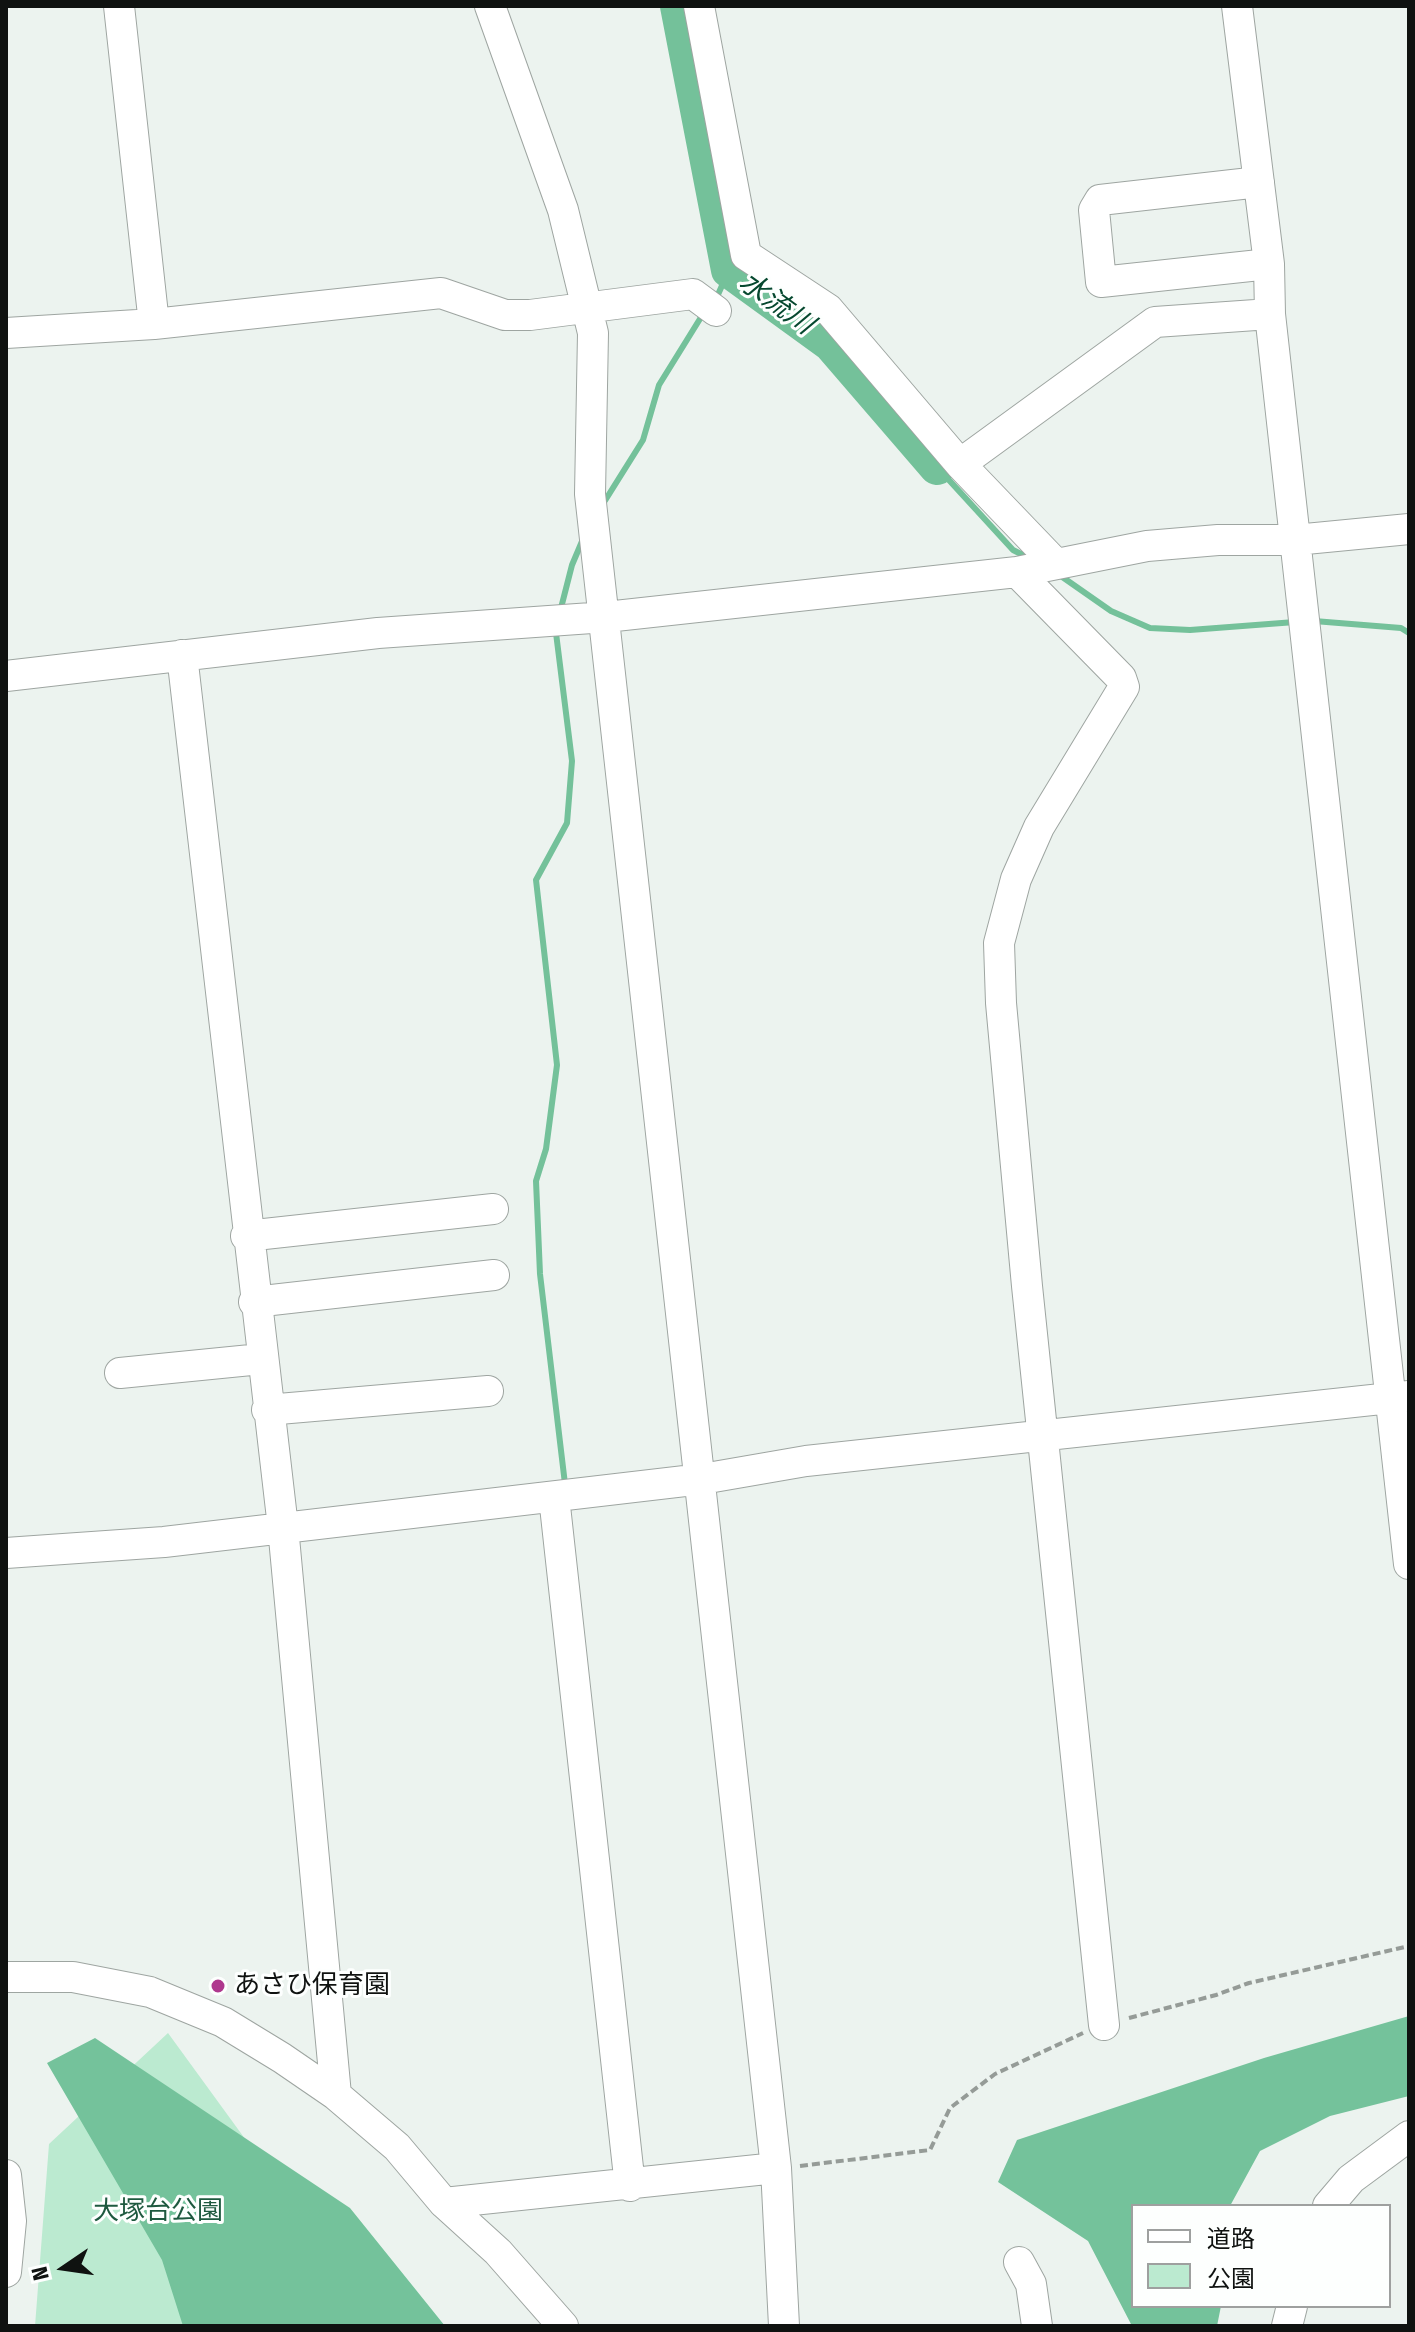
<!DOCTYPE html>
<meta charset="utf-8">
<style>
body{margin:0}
#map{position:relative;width:1415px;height:2332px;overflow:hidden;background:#ecf3ef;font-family:"Fira Sans Condensed","Noto Sans JP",sans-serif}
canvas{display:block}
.frame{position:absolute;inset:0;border:8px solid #0f1210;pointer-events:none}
.legend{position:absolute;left:1131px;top:2204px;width:260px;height:104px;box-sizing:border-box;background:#fdfffe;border:2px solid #9ea09f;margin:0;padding:10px 14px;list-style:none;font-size:24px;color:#0f1210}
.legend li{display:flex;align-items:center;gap:16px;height:40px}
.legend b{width:40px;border:2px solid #9ea09f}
.north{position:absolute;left:24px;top:2228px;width:80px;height:80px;-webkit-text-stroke:6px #fdfffe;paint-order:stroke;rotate:257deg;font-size:22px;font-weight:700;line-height:32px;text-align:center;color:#0f1210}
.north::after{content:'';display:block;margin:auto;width:28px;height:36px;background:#0f1210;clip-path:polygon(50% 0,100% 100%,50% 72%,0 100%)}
</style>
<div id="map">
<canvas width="1415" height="2332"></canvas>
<div class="frame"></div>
<ul class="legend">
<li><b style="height:10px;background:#fff"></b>道路</li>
<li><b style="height:22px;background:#bbead0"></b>公園</li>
</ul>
<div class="north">N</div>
</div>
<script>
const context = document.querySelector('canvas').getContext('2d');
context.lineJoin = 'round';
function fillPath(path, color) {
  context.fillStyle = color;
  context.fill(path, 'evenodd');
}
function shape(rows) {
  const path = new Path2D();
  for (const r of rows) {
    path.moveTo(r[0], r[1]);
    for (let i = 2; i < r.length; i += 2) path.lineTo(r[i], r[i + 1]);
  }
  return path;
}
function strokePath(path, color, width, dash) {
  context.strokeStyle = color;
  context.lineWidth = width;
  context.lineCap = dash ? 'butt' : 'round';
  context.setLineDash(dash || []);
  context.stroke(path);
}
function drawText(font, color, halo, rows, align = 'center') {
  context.font = font + ' "Fira Sans Condensed","Noto Sans JP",sans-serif';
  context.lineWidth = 6;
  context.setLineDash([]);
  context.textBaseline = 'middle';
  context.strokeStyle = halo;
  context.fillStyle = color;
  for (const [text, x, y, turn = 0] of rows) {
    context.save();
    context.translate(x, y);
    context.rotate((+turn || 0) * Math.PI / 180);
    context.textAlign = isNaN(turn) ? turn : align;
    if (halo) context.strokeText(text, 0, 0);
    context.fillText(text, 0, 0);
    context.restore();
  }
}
fillPath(shape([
 [168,2033,307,2224,390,2326,35,2326,49,2144]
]), '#bbead0');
fillPath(shape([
 [1409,2016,1409,2096,1330,2116,1260,2151,1230,2206,1133,2206,1133,2306,1221,2306,1217,2326,1132,2326,1088,2241,998,2182,1017,2140,1264,2058],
 [95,2038,350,2208,445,2326,183,2326,162,2260,47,2063]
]), '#74c29b');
strokePath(shape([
 [716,299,729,270],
 [937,467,1013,550,1031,559],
 [601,507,643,440,659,385,703,314],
 [1058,574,1111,611,1150,628,1190,630,1295,622],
 [561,608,572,565,583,539],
 [1314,621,1401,628,1409,633],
 [556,633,572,761,567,823,536,880,557,1065,546,1149,536,1181,540,1274,565,1484]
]), '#74c19a', 6);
strokePath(shape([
 [678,6,729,270,831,344,937,467]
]), '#74c19a', 36);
const minor = shape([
 [119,6,154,324],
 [490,6,563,210,593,333,590,494,776,2168,784,2326],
 [699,6,746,255,828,309,960,464,1056,564],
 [1237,6,1269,264,1270,314,1409,1564],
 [1259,182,1100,200,1094,210,1101,282,1269,264],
 [6,333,154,324,441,293,505,315,530,315,693,294,716,311],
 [960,464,1155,322,1270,314],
 [1017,572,1121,678,1124,687,1039,827,1016,879,999,943,1001,1003,1027,1286,1104,2025],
 [182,655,283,1527,336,2095],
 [6,676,378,633,606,617,1017,572,1147,546,1218,540,1295,540,1409,529],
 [246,1236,493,1209],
 [254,1302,494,1275],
 [120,1373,261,1359],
 [267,1410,488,1391],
 [554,1497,630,2186],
 [6,1553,164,1542,702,1479,806,1461,1409,1396],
 [6,1977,73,1977,150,1992,223,2022,282,2058,336,2095,397,2147,444,2203,498,2252,563,2326],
 [6,2175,11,2221,6,2272],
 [444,2203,776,2168],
 [1328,2206,1351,2179,1409,2136],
 [1019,2262,1031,2284,1037,2326],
 [1287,2326,1292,2306]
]);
strokePath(minor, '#9ea5a1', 32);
strokePath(shape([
 [1129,2018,1216,1995,1249,1983,1409,1946],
 [800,2166,930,2150,950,2108,995,2074,1083,2033]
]), '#959b97', 4, [8, 4]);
strokePath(minor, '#fff', 30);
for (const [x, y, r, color] of [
 [218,1986,8,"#af388e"]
]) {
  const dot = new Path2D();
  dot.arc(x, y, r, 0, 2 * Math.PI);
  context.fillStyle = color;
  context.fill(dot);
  strokePath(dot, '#fdfffe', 3);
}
drawText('26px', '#0f1210', '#fdfffe', [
 ["あさひ保育園",234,1986]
], 'left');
drawText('26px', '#1e593f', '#fdfffe', [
 ["大塚台公園",158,2212]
]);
drawText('italic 28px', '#06482f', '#fdfffe', [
 ["水流川",776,304,36]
]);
</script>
